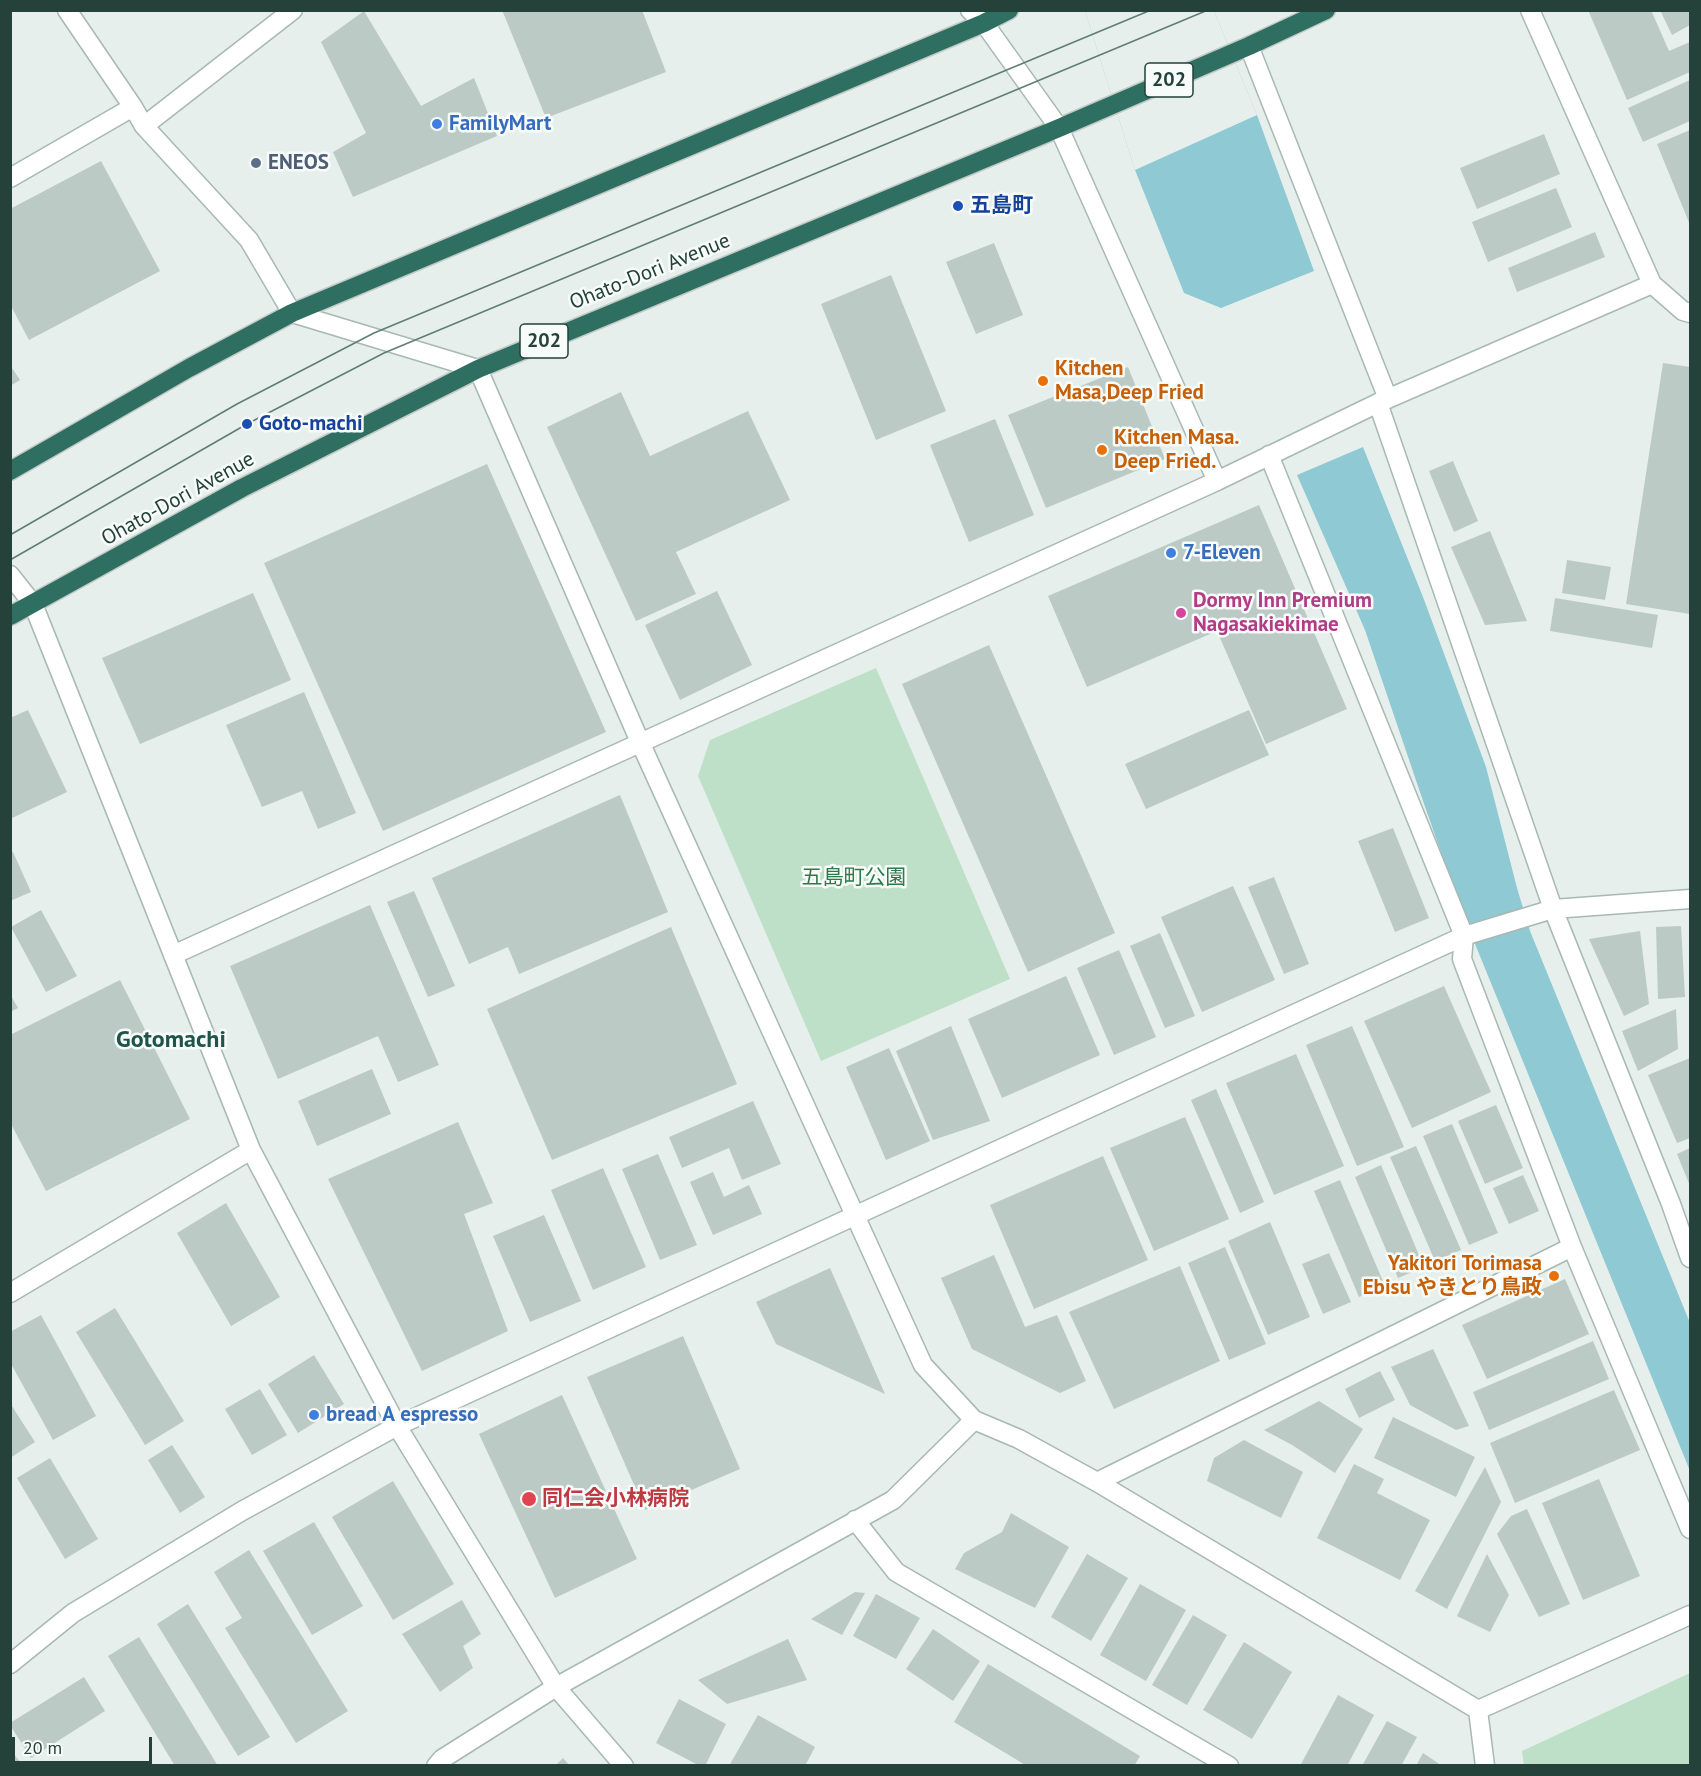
<!DOCTYPE html>
<meta charset="utf-8">
<style>
body{margin:0}
#map{position:relative;width:1701px;height:1776px;overflow:hidden;background:#e6efeb;font-family:"PT Sans",sans-serif}
canvas{display:block}
.frame{position:absolute;inset:0;border:12px solid #24423a;pointer-events:none}
.scale{position:absolute;left:12px;top:1737px;width:140px;height:27px;box-sizing:border-box;border:3px solid #24423a;border-top:0;padding-left:8px;font-size:18px;line-height:21px;white-space:nowrap;color:#24423a;-webkit-text-stroke:4px #f7fbf9;paint-order:stroke}
</style>
<div id="map">
<canvas width="1701" height="1776"></canvas>
<div class="frame"></div>
<div class="scale">20 m</div>
</div>
<script>
const context = document.querySelector('canvas').getContext('2d');
context.lineJoin = 'round';
function fillPath(path, color) {
  context.fillStyle = color;
  context.fill(path, 'evenodd');
}
function shape(rows) {
  const path = new Path2D();
  for (const r of rows) {
    path.moveTo(r[0], r[1]);
    for (let i = 2; i < r.length; i += 2) path.lineTo(r[i], r[i + 1]);
  }
  return path;
}
function strokePath(path, color, width, dash) {
  context.strokeStyle = color;
  context.lineWidth = width;
  context.lineCap = dash ? 'butt' : 'round';
  context.setLineDash(dash || []);
  context.stroke(path);
}
function drawText(font, color, halo, rows, align = 'center') {
  context.font = font + ' "PT Sans","Noto Sans JP",sans-serif';
  context.lineWidth = 5;
  context.setLineDash([]);
  context.textBaseline = 'middle';
  context.strokeStyle = halo;
  context.fillStyle = color;
  for (const [text, x, y, turn = 0] of rows) {
    context.save();
    context.translate(x, y);
    context.rotate((+turn || 0) * Math.PI / 180);
    context.textAlign = isNaN(turn) ? turn : align;
    if (halo) context.strokeText(text, 0, 0);
    context.fillText(text, 0, 0);
    context.restore();
  }
}
fillPath(shape([
 [876,668,1010,979,821,1061,698,776,710,740],
 [1690,1673,1690,1765,1524,1765,1522,1751]
]), '#bfe0c8');
fillPath(shape([
 [1085,11,1214,11,1257,115,1314,271,1221,308,1184,293,1135,170],
 [1363,447,1423,597,1486,767,1517,888,1530,931,1690,1323,1690,1471,1462,912,1423,801,1365,630,1297,475]
]), '#8ec9d4');
fillPath(shape([
 [1085,11,1214,11,1257,115,1135,170]
]), '#e6efeb');
fillPath(shape([
 [502,10,642,10,666,72,546,118],
 [1588,10,1651,10,1669,51,1690,42,1690,72,1627,100],
 [1660,10,1690,10,1690,25,1672,35],
 [364,11,421,106,474,78,497,136,353,197,333,152,366,133,321,42],
 [1690,80,1690,121,1643,142,1628,108],
 [1690,130,1690,225,1657,144],
 [1544,134,1560,174,1477,209,1460,168],
 [101,161,160,271,29,340,10,304,10,209],
 [1556,188,1572,227,1488,262,1472,222],
 [1595,232,1605,257,1517,292,1508,268],
 [994,243,1023,315,976,334,946,262],
 [891,275,946,411,876,440,821,304],
 [1663,363,1690,367,1690,614,1626,604],
 [10,365,20,380,10,386],
 [1128,367,1165,459,1046,508,1008,415],
 [621,392,650,456,748,411,790,500,676,552,696,594,636,621,547,427],
 [995,419,1034,515,969,542,930,445],
 [1453,461,1478,521,1454,532,1429,471],
 [487,464,606,732,383,831,264,563],
 [1259,505,1347,709,1266,744,1217,631,1087,687,1048,596],
 [1490,531,1527,621,1485,625,1451,547],
 [1567,560,1611,567,1605,600,1562,593],
 [717,591,752,665,680,700,645,625],
 [253,593,291,680,140,744,102,658],
 [1555,598,1658,615,1652,648,1550,631],
 [989,645,1115,933,1028,972,902,684],
 [304,692,356,813,318,829,302,791,262,807,226,725],
 [28,710,67,792,10,819,10,718],
 [1249,710,1269,755,1146,809,1125,764],
 [620,795,668,912,519,974,508,947,469,964,432,878],
 [1393,828,1429,918,1395,932,1358,841],
 [13,852,31,892,10,901,10,853],
 [1274,877,1309,964,1284,974,1248,887],
 [1233,886,1275,980,1202,1012,1161,917],
 [414,891,455,986,428,997,387,902],
 [370,905,439,1065,398,1082,378,1036,278,1079,230,966],
 [41,910,77,976,46,992,11,927],
 [1681,926,1685,997,1658,999,1656,927],
 [671,927,737,1084,552,1160,487,1009],
 [1640,931,1649,1004,1624,1016,1589,939],
 [1160,933,1195,1016,1165,1028,1130,946],
 [1119,950,1156,1037,1114,1055,1077,968],
 [1066,976,1100,1055,1002,1098,968,1019],
 [120,980,190,1119,46,1191,10,1122,10,1035],
 [1444,986,1491,1092,1412,1128,1364,1021],
 [10,994,18,1008,10,1012],
 [1676,1009,1678,1049,1638,1071,1622,1031],
 [951,1026,990,1121,933,1140,896,1051],
 [1352,1026,1404,1147,1357,1166,1306,1045],
 [889,1048,930,1141,886,1160,846,1067],
 [1296,1054,1344,1166,1274,1195,1226,1083],
 [1690,1058,1690,1138,1677,1143,1648,1075],
 [372,1069,391,1114,317,1146,298,1101],
 [1216,1089,1264,1202,1240,1213,1191,1100],
 [753,1101,781,1164,742,1180,729,1148,682,1168,669,1137],
 [1496,1105,1523,1168,1485,1184,1458,1121],
 [1185,1117,1229,1219,1154,1251,1110,1148],
 [458,1122,493,1203,464,1214,508,1331,422,1371,328,1179],
 [1452,1124,1498,1233,1469,1245,1423,1136],
 [1416,1146,1461,1250,1435,1261,1390,1157],
 [1690,1148,1690,1186,1677,1154],
 [658,1154,697,1245,660,1260,622,1169],
 [1103,1156,1148,1260,1034,1309,990,1205],
 [1381,1165,1424,1267,1398,1278,1355,1177],
 [603,1168,646,1267,593,1290,551,1190],
 [713,1172,724,1197,749,1185,762,1214,713,1235,690,1182],
 [1523,1175,1539,1211,1509,1224,1493,1188],
 [1340,1180,1385,1286,1359,1297,1314,1191],
 [226,1203,280,1297,231,1326,177,1233],
 [544,1215,581,1301,530,1322,493,1236],
 [1270,1222,1310,1317,1268,1335,1228,1241],
 [1225,1247,1266,1344,1229,1360,1188,1263],
 [1329,1253,1351,1302,1323,1314,1302,1264],
 [994,1255,1025,1327,1057,1315,1086,1381,1060,1393,972,1349,941,1278],
 [1180,1266,1220,1361,1114,1409,1069,1312],
 [830,1268,885,1394,776,1344,756,1302],
 [1565,1279,1589,1334,1487,1379,1462,1325],
 [115,1308,184,1421,145,1445,76,1332],
 [41,1315,96,1416,53,1440,10,1362,10,1332],
 [683,1336,740,1469,645,1510,587,1377],
 [1593,1341,1609,1379,1489,1430,1473,1392],
 [1433,1349,1469,1426,1456,1430,1410,1405,1391,1367],
 [314,1355,344,1404,298,1433,268,1384],
 [1380,1371,1395,1400,1359,1418,1345,1389],
 [260,1389,287,1435,252,1455,225,1409],
 [1614,1390,1640,1450,1515,1503,1490,1443],
 [562,1395,637,1559,555,1598,479,1434],
 [1319,1401,1363,1429,1335,1473,1292,1445,1264,1430],
 [10,1403,35,1442,10,1458],
 [1393,1417,1475,1457,1456,1497,1374,1458],
 [1244,1440,1303,1472,1281,1518,1207,1481,1214,1458],
 [172,1445,205,1497,180,1513,148,1460],
 [50,1458,98,1539,65,1559,17,1478],
 [1354,1464,1384,1479,1377,1493,1430,1520,1400,1580,1317,1538],
 [1485,1467,1501,1502,1447,1609,1415,1591],
 [1599,1479,1640,1576,1583,1600,1542,1503],
 [393,1481,454,1584,393,1620,332,1517],
 [1527,1509,1570,1604,1539,1617,1497,1534,1511,1516],
 [1011,1513,1069,1547,1035,1608,955,1569,964,1553,1002,1532],
 [314,1522,363,1606,312,1635,263,1551],
 [249,1550,348,1711,296,1743,225,1628,242,1618,214,1572],
 [1087,1554,1128,1578,1091,1641,1051,1617],
 [1487,1554,1509,1595,1490,1632,1457,1616],
 [1140,1584,1186,1610,1146,1681,1100,1655],
 [855,1592,865,1593,842,1635,811,1619],
 [876,1594,920,1618,896,1659,853,1636],
 [462,1600,481,1634,463,1646,473,1668,440,1692,402,1634],
 [188,1604,270,1737,238,1756,157,1624],
 [1193,1615,1227,1635,1187,1705,1152,1685],
 [933,1629,980,1661,953,1701,906,1669],
 [139,1637,218,1766,175,1766,108,1656],
 [788,1639,807,1680,727,1704,698,1680],
 [1244,1642,1292,1672,1252,1739,1203,1710],
 [988,1664,1140,1756,1134,1766,1027,1766,954,1722],
 [84,1677,105,1711,31,1758,10,1725,10,1723],
 [1338,1695,1374,1715,1347,1766,1300,1766],
 [679,1699,726,1724,705,1766,700,1766,656,1743],
 [758,1715,815,1747,805,1766,729,1766],
 [1387,1721,1417,1737,1401,1766,1362,1766],
 [10,1750,24,1766,10,1766],
 [1423,1753,1438,1763,1439,1766,1416,1766],
 [563,1758,570,1766,555,1766]
]), '#bbcac4');
const minor = shape([
 [67,10,133,107,144,126,249,240,292,313,478,369,640,742,923,1365,974,1420,1019,1439,1097,1482,1478,1710,1690,1615],
 [970,10,984,23,1059,128,1217,481],
 [1530,10,1652,284,1683,311,1690,313],
 [1249,46,1388,399],
 [144,126,293,10],
 [10,178,133,107],
 [1378,403,1553,909,1671,1204,1690,1258],
 [1269,455,1464,936,1462,959,1572,1247,1690,1529],
 [10,575,33,604,251,1150,397,1426,556,1687,624,1766],
 [173,955,1217,481,1378,403,1652,284],
 [10,1293,251,1150],
 [1097,1482,1572,1247],
 [855,1520,896,1572,1229,1766],
 [10,1664,73,1613,242,1511,397,1426,1464,936,1553,909,1690,899],
 [1478,1710,1485,1766],
 [436,1766,442,1759,556,1687,893,1500,974,1420]
]);
const highway = shape([
 [10,471,189,368,292,313,984,23,1009,10],
 [10,616,242,488,478,369,1059,128,1249,46,1326,10]
]);
strokePath(minor, '#a8b8b2', 21);
strokePath(highway, '#c2cac8', 21);
strokePath(minor, '#fff', 18);
strokePath(highway, '#2f6f62', 18);
strokePath(shape([
 [10,535,237,404,374,333,1151,10],
 [10,560,247,424,384,353,1208,10]
]), '#5f7d75', 1.5);
for (const [x, y, r, color] of [
 [437,124,6,"#3f7fe0"],
 [256,163,6,"#5c6f8a"],
 [958,206,6,"#1a4fb4"],
 [1043,381,6,"#e8710a"],
 [247,424,6,"#1a4fb4"],
 [1102,450,6,"#e8710a"],
 [1171,553,6,"#3f7fe0"],
 [1181,613,6,"#d1479c"],
 [1554,1276,6,"#e8710a"],
 [314,1415,6,"#3f7fe0"],
 [529,1499,8,"#e0444e"]
]) {
  const dot = new Path2D();
  dot.arc(x, y, r, 0, 2 * Math.PI);
  context.fillStyle = color;
  context.fill(dot);
  strokePath(dot, '#f7fbf9', 2);
}
for (const [x, y, w] of [
 [1169,80,48],
 [544,341,48]
]) {
  const box = new Path2D();
  box.roundRect(x - w / 2, y - 17, w, 34, 4.5);
  context.fillStyle = '#f7fbf9';
  context.fill(box);
  strokePath(box, '#24423a', 1.5);
}
drawText('bold 20px', '#24423a', null, [
 ["202",1169,80],
 ["202",544,341]
]);
drawText('bold 21px', '#366cbe', '#f7fbf9', [
 ["FamilyMart",449,124],
 ["7-Eleven",1183,553],
 ["bread A espresso",326,1415]
], 'left');
drawText('bold 21px', '#4e5e75', '#f7fbf9', [
 ["ENEOS",268,163]
], 'left');
drawText('bold 21px', '#164399', '#f7fbf9', [
 ["五島町",970,206],
 ["Goto-machi",259,424]
], 'left');
drawText('21px', '#24423a', '#f7fbf9', [
 ["Ohato-Dori Avenue",650,272,-22],
 ["Ohato-Dori Avenue",178,499,-29]
]);
drawText('bold 21px', '#c56008', '#f7fbf9', [
 ["Kitchen",1055,369],
 ["Masa,Deep Fried",1055,393],
 ["Kitchen Masa.",1114,438],
 ["Deep Fried.",1114,462],
 ["Yakitori Torimasa",1542,1264,"right"],
 ["Ebisu やきとり鳥政",1542,1288,"right"]
], 'left');
drawText('bold 21px', '#b23c85', '#f7fbf9', [
 ["Dormy Inn Premium",1193,601],
 ["Nagasakiekimae",1193,625]
], 'left');
drawText('21px', '#2d7a4b', '#f7fbf9', [
 ["五島町公園",854,878]
]);
drawText('bold 21px', '#be3a42', '#f7fbf9', [
 ["同仁会小林病院",542,1499]
], 'left');
drawText('bold 24px', '#1f5548', '#f7fbf9', [
 ["Gotomachi",171,1040]
]);
</script>
